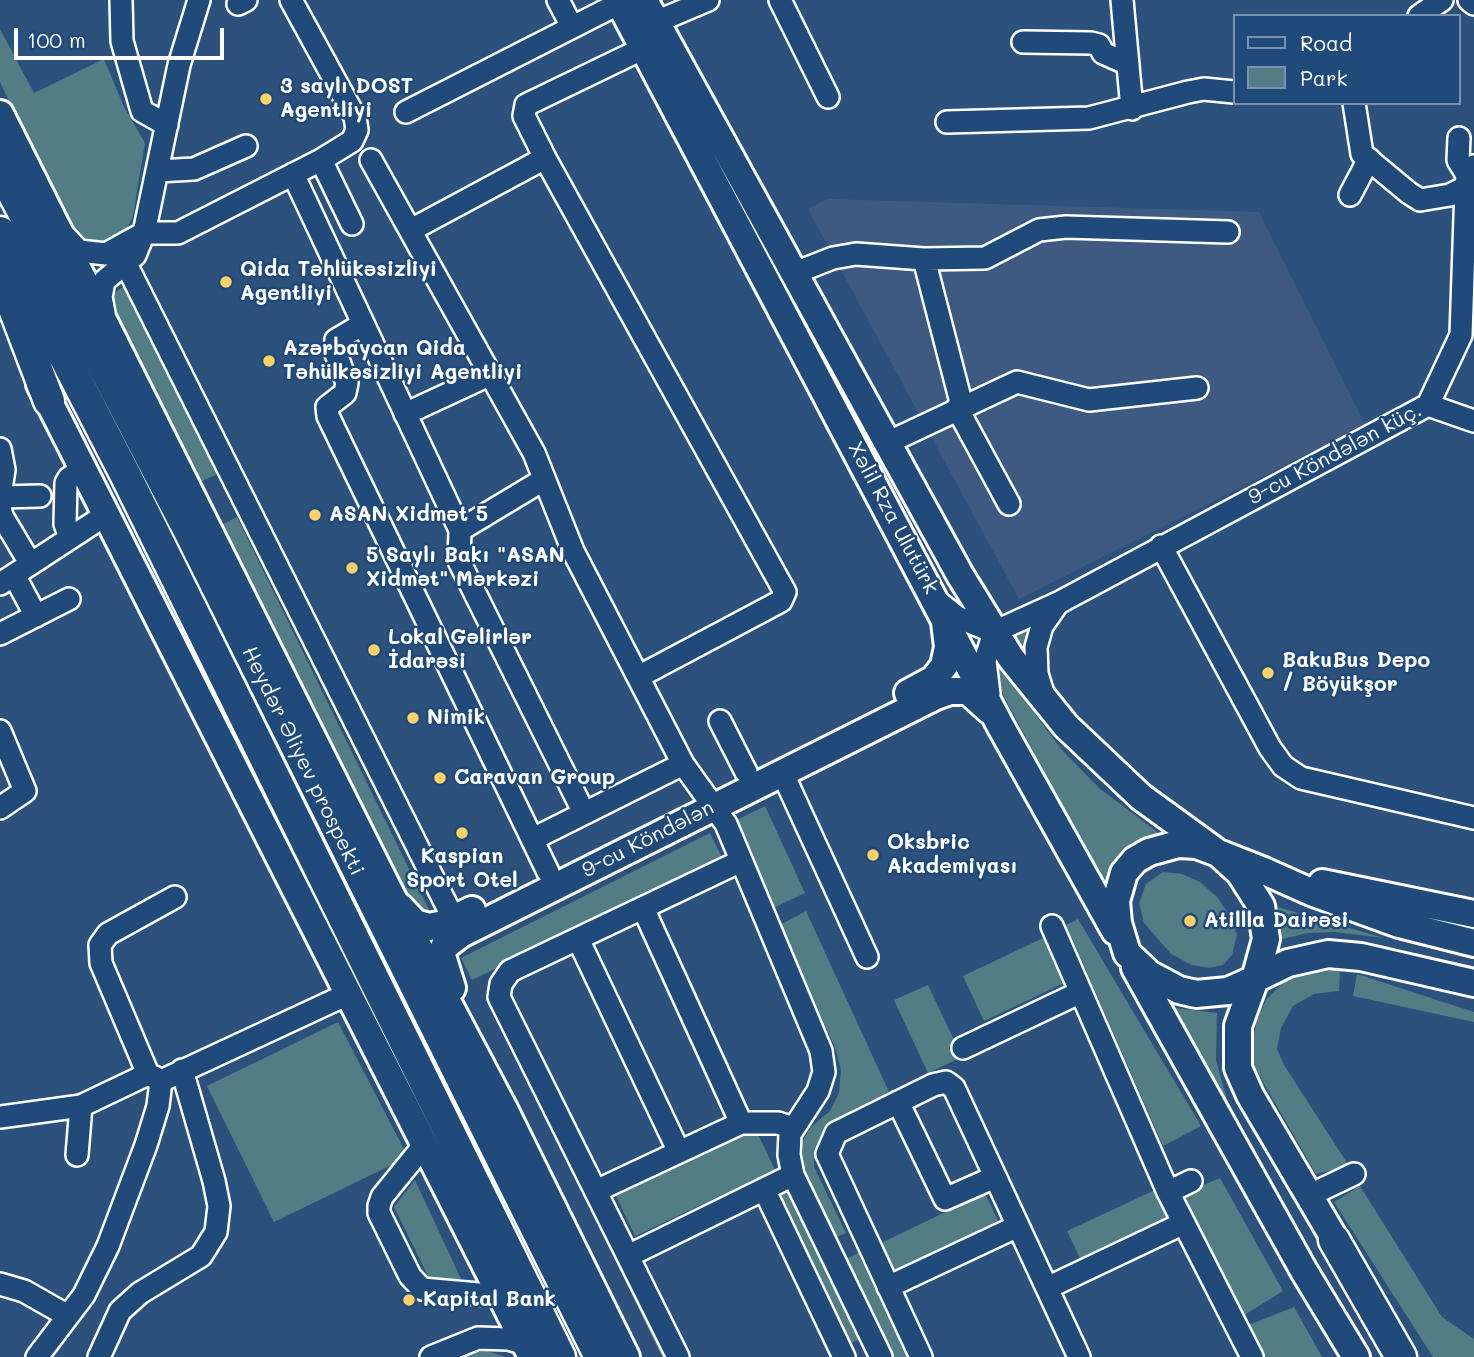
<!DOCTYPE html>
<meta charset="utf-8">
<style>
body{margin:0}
#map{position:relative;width:1474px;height:1357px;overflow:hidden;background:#2d517d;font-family:Mali,sans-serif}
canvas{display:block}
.legend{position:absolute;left:1233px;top:14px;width:228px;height:91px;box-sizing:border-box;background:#1f4a7a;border:2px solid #7992af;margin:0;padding:9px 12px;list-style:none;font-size:21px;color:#fff}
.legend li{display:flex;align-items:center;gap:14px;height:35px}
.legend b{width:35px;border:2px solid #7992af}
.scale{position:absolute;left:14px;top:28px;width:210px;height:32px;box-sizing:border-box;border:4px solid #fff;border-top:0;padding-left:9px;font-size:21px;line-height:24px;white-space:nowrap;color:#fff;-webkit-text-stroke:5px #1f4a7a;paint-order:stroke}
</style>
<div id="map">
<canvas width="1474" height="1357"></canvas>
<ul class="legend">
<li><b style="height:9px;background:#1f4a7a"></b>Road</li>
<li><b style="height:19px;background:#537d84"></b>Park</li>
</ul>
<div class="scale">100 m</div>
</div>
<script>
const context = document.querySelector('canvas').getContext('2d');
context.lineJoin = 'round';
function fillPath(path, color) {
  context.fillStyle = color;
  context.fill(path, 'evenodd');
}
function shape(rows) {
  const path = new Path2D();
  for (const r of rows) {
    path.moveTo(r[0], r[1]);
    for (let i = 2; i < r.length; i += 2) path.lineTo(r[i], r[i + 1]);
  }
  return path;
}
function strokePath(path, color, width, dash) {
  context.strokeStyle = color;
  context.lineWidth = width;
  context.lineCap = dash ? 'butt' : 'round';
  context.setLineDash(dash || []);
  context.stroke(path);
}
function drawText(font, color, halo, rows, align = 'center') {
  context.font = font + ' Mali,sans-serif';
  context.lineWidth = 5;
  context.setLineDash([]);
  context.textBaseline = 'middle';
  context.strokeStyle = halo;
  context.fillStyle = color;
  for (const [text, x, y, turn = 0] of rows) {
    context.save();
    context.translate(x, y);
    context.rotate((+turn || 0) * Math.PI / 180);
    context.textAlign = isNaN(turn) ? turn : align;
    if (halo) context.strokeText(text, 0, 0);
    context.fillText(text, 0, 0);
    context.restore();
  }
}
fillPath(shape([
 [828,199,1259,212,1365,425,1019,599,808,209]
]), '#3e5a81');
fillPath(shape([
 [0,29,34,93,104,59,124,107,145,143,133,216,124,236,105,244,89,245,72,234,0,82],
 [124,286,217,474,196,484,112,315,111,296],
 [237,517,432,916,413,916,218,527],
 [1030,626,1022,658,1010,636],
 [995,660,1062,750,1099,788,1160,834,1131,843,1116,857,1104,884,992,674],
 [765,806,805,893,771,909,731,823],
 [710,833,722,858,472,980,461,958],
 [1163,872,1182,874,1200,882,1217,897,1230,916,1237,935,1232,955,1223,965,1209,968,1192,965,1171,954,1144,923,1139,903,1146,884],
 [1278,907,1384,938,1335,932,1308,933,1282,939],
 [806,911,889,1092,843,1115,822,1137,815,1150,814,1167,846,1233,832,1239,799,1165,800,1146,810,1128,830,1111,839,1093,841,1070,835,1047,778,926],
 [1078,919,1201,1126,1163,1146,1066,925],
 [1043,938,1064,983,984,1021,963,976],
 [1328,967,1340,970,1339,991,1314,994,1293,1006,1281,1028,1277,1049,1284,1065,1349,1166,1316,1174,1255,1068,1251,1047,1257,1021,1266,1000,1284,981,1308,970],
 [1357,974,1474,1012,1474,1022,1353,996],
 [928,985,962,1057,928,1073,894,1000],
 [1175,1008,1217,1013,1216,1060,1231,1114],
 [338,1022,408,1157,274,1222,207,1086],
 [756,1130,775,1170,635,1236,616,1196],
 [1220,1178,1283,1291,1241,1317,1180,1195],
 [415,1180,461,1279,430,1280,394,1207],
 [1360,1186,1442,1317,1474,1339,1474,1357,1433,1357,1334,1202],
 [793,1188,864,1337,849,1344,778,1196],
 [1155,1190,1167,1217,1080,1258,1067,1231],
 [985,1193,998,1221,893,1272,879,1244],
 [597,1210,668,1357,662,1357,593,1214],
 [858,1253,907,1357,890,1357,844,1260],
 [1294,1307,1322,1357,1261,1357,1246,1326],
 [487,1351,506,1357,457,1357,468,1353]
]), '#537d84');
const minor = shape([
 [121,0,122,41,142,111,167,125],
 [291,0,355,117,357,130,352,141,321,160],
 [558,0,572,27],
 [780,0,828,97],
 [1122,0,1132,109],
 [1469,0,1474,4],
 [238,4,246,0],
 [1419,16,1442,0],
 [656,22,708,0],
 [1023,42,1091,43,1099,45,1103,53,1128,64],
 [1354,103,1362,154,1409,193,1420,200,1450,195,1466,187],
 [406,112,620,3],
 [947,122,1089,118,1188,92,1204,89,1234,92],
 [1459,138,1458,160,1467,175],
 [545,158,785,592,781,601,638,677],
 [371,160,534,453,573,551,683,764,726,824,821,1051,824,1072,818,1091,790,1134,789,1155,793,1175,881,1357],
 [157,171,194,169,246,146],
 [293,174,460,530,459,561,584,813],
 [1350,195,1369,159],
 [411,230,545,158,524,116,526,105,644,48],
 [63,234,79,251,106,254,144,233,178,233,321,160,352,224],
 [924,259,962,406],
 [126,264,460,932],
 [792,274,833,258,856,254,924,259,985,258,1039,230,1066,227,1228,232],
 [104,313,101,297,104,281,135,255,144,233,179,65,199,0],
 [363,324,336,340,335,351,347,383,345,393,327,407,328,416,548,872],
 [1428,405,1474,421],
 [957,408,1009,504],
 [405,414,489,375],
 [887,443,1017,382,1089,400,1197,388],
 [0,449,4,470,0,495],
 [0,497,40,496],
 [0,507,2,516,30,563],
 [460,530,543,480],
 [70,538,65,524,66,483,69,478,84,469],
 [1161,546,1270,748,1283,766,1301,778,1474,818],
 [14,575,36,616],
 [0,584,107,514],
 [937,601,957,617,994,632,1060,602,1428,405,1461,335,1466,187,1467,175,1474,166],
 [0,634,69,599],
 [1043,693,1037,674,1036,647,1042,626,1058,603],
 [989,694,985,661,994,632],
 [720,721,746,772],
 [0,731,25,791,0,808],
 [782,772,867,957],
 [533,839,683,764],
 [1052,926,1168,1192,1252,1357],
 [578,939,679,1152],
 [963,1048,1081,992],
 [148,1074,101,963,100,945,108,934,175,897],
 [898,1102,945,1199,995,1177],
 [0,1117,81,1106,148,1074,160,1080],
 [741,1123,778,1123,793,1128],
 [425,1144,382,1197,379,1206,379,1213,410,1276,422,1289,501,1296],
 [77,1155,81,1106],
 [764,1189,844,1357],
 [596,1191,741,1123,643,908],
 [1168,1192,1191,1181],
 [1308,1196,1354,1174],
 [628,1256,793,1175],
 [0,1284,24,1291,68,1316],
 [888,1287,1018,1226],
 [1047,1288,1184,1223],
 [37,1357,84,1295,108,1246,146,1145,158,1106,161,1081,348,994],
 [99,1357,120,1311,140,1293,201,1256,216,1232,219,1206,214,1181,182,1070],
 [431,1357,478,1338,508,1339,526,1344],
 [678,1357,499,997,501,984,510,971,741,861],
 [921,1357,827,1154,836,1133,933,1085,946,1082,954,1088,1079,1357]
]);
const major = shape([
 [618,0,1001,727,1115,931],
 [644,0,960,575,1011,658,1066,726,1141,797,1218,853,1240,873,1261,906,1266,939,1255,979,1228,991,1196,994,1179,990,1149,974,1127,953,1118,923,1116,901,1124,873,1135,860,1149,852,1178,844,1197,845,1218,853,1264,871,1311,892,1399,924,1474,943],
 [0,114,392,897,504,1109,626,1357],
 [40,384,532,1357],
 [908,693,934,679,944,666,948,647,945,622],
 [1322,883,1474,914],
 [400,907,415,923,429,927,444,924,472,910],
 [1135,968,1304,1271,1356,1357],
 [452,988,442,956,444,947,461,934,936,696,950,691,968,691,989,710],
 [1344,1255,1250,1095,1238,1068,1238,1026,1255,979,1288,963,1328,954,1361,957,1474,983]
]);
const highway = shape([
 [0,129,19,184],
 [0,168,189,531,600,1357],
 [0,232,126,476,560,1357],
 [0,272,49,401],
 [1334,1240,1401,1357]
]);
strokePath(minor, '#fff', 26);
strokePath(major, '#fff', 32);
strokePath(highway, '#fff', 35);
strokePath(minor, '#1f4a7a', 21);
strokePath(major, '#1f4a7a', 26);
strokePath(highway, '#1f4a7a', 30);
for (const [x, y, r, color] of [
 [266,99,7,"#ffd166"],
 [226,282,7,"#ffd166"],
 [269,361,7,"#ffd166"],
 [315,515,7,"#ffd166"],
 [352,568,7,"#ffd166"],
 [374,650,7,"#ffd166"],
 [1268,673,7,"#ffd166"],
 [413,718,7,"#ffd166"],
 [440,778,7,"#ffd166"],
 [462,833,7,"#ffd166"],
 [873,855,7,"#ffd166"],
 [1190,921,7,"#ffd166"],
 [409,1300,7,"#ffd166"]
]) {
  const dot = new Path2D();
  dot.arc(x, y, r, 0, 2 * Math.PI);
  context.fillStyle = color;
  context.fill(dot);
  strokePath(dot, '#1f4a7a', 2.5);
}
drawText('bold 21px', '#fff', '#1f4a7a', [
 ["3 saylı DOST",280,87],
 ["Agentliyi",280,111],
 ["Qida Təhlükəsizliyi",240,270],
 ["Agentliyi",240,294],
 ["Azərbaycan Qida",283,349],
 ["Təhülkəsizliyi Agentliyi",283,373],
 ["ASAN Xidmət 5",329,515],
 ["5 Saylı Bakı \"ASAN",366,556],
 ["Xidmət\" Mərkəzi",366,580],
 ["Lokal Gəlirlər",388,638],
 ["İdarəsi",388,662],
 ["BakuBus Depo",1282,661],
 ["/ Böyükşor",1282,685],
 ["Nimik",427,718],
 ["Caravan Group",454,778],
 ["Oksbric",887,843],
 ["Akademiyası",887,867],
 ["Kaspian",462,857,"center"],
 ["Sport Otel",462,881,"center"],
 ["Atillla Dairəsi",1204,921],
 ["Kapital Bank",423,1300]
], 'left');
drawText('21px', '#fff', '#1f4a7a', [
 ["9-cu Köndələn küç.",1335,454,-28],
 ["Xəlil Rza Ulutürk",893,518,62],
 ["Heydər Əliyev prospekti",303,761,64],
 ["9-cu Köndələn",648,839,-27]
]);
</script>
